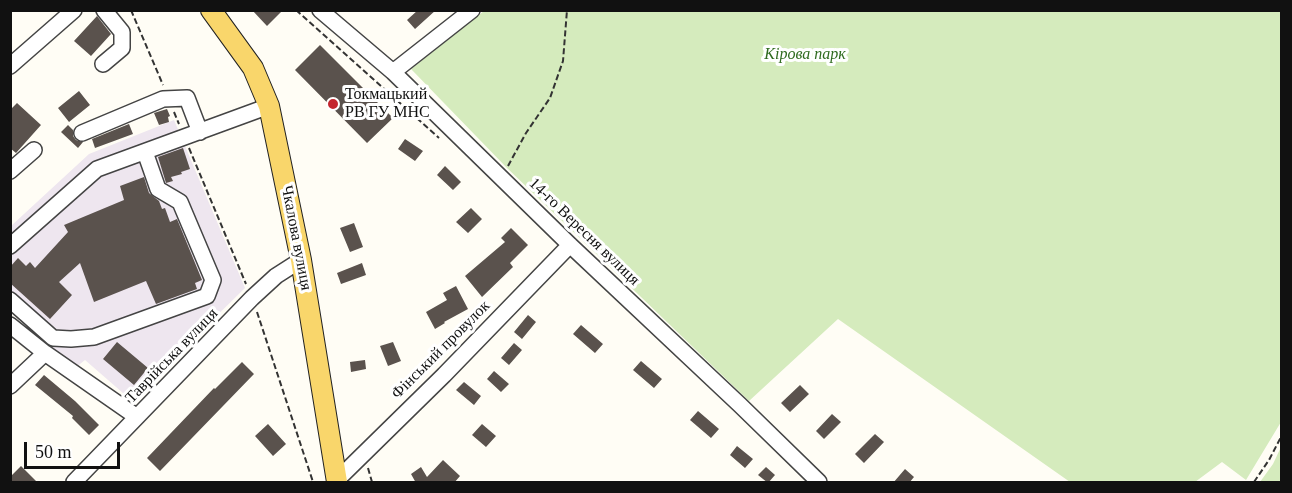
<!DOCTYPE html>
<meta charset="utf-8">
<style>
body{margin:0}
#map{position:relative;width:1292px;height:493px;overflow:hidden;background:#fffdf5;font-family:"Times New Roman",serif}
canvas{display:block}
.frame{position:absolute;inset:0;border:12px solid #111;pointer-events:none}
.scale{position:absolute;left:24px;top:442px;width:96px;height:27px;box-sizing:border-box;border:3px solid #111;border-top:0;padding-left:8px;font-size:18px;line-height:21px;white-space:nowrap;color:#111;-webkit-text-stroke:4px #fff;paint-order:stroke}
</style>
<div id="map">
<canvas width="1292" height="493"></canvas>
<div class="frame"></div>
<div class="scale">50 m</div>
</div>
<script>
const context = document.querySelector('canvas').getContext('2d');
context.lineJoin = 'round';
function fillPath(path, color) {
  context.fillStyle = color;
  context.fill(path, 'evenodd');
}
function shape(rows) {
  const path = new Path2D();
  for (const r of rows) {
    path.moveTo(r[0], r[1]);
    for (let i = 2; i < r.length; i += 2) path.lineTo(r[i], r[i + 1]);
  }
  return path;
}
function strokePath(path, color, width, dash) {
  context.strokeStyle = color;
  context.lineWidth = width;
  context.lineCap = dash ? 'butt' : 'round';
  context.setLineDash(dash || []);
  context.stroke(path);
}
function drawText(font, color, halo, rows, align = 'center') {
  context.font = font + ' "Times New Roman",serif';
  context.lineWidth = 6;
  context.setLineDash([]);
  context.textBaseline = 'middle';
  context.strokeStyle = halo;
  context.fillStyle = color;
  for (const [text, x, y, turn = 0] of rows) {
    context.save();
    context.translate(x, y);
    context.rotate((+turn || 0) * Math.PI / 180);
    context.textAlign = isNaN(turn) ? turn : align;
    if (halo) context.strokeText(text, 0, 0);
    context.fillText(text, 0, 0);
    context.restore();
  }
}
fillPath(shape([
 [174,120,245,288,131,400,85,360,75,368,11,311,11,226,89,154]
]), '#eee6ef');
fillPath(shape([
 [484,11,1281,11,1281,422,1246,480,1222,462,1195,482,1070,482,838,319,749,401,507,168,411,69],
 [1281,447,1281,482,1260,482,1273,464]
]), '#d5ebbd');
fillPath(shape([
 [252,10,283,10,267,26],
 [418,10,436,10,415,29,407,20],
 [97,16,111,34,91,56,74,41],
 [320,45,393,118,367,143,295,70],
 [79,91,90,105,69,122,58,108],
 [17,103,41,125,16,153,10,148,10,110],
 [167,109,170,116,168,117,169,122,159,125,154,113],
 [129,124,133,134,95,148,92,139],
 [68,125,73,130,73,136,76,140,83,142,78,148,61,132],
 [405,139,423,151,415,161,398,149],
 [183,148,190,169,181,172,182,174,171,177,173,181,166,183,158,157],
 [445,166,461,182,453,190,437,175],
 [144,177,149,193,159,201,162,209,165,208,170,222,177,219,202,280,195,283,197,289,156,304,146,281,94,302,80,263,59,282,72,295,50,319,10,283,10,267,18,258,26,266,30,262,35,268,68,232,64,225,124,200,120,186],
 [471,208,482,219,468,233,456,222],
 [354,223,363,247,350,252,340,228],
 [511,228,528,245,510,263,513,267,482,297,465,276,505,242,501,238],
 [362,263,366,275,341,284,337,273],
 [456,286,468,309,444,322,445,323,435,329,426,312,447,300,443,293],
 [528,315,536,322,522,339,514,332],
 [581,325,603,344,595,353,573,334],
 [117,342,148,368,134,385,103,359],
 [393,342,401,361,388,366,380,346],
 [514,343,522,350,509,365,501,358],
 [365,360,366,369,351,372,350,362],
 [641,361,662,379,654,388,633,370],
 [242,362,254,374,160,471,147,458,214,388,215,389],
 [494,371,509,384,501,392,487,379],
 [44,375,75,401,99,425,89,435,72,418,73,416,35,385],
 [464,382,481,396,474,405,456,390],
 [800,385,809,394,790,412,781,403],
 [698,411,719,429,711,438,690,420],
 [832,414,841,422,824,439,816,431],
 [268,424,286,444,273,456,255,436],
 [482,424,496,436,486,447,472,435],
 [875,434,884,442,864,463,855,454],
 [737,446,753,459,745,468,730,455],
 [443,460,460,476,454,483,416,483,411,474,421,467,427,477],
 [21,466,38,483,10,483,10,477],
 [766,467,775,475,768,483,758,475],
 [905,469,914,477,909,483,893,483]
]), '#5a524d');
const minor = shape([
 [320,10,393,72,570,245,740,405,819,482],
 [103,64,122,48,122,32,104,10],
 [10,66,74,10],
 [393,72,472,10],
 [82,133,163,99,187,98,200,132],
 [10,171,34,150],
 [10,246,97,169,269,106],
 [10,300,53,338,71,339,94,337,207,296,213,280,180,202,158,189,145,152],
 [10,325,45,353,137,417],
 [10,386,45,353],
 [337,480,444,375,570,245],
 [74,482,252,298,276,276,301,260]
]);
const major = shape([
 [211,10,253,68,269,106,301,260,337,482]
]);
strokePath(minor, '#444', 18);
strokePath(major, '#222', 22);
strokePath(shape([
 [131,10,163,85],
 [296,10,439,138],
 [174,112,179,124],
 [189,148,246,284],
 [508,166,526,133,550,98,563,61,567,10],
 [257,312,313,482],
 [368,468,372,482],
 [1254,482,1269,460,1282,435]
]), '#333', 2, [6, 3]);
strokePath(minor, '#fff', 15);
strokePath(major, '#f9d66b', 20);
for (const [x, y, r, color] of [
 [333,104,6,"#c4262e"]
]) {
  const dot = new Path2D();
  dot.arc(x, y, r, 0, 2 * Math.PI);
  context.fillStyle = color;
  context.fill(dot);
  strokePath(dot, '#fff', 2);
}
drawText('italic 16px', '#2f6b1f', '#fff', [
 ["Кірова парк",805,55]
]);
drawText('16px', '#111', '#fff', [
 ["Токмацький",345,95],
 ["РВ ГУ МНС",345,113]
], 'left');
drawText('16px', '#111', '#fff', [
 ["14-го Вересня вулиця",584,232,44],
 ["Чкалова вулиця",296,238,79],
 ["Фінський провулок",441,350,-45],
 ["Таврійська вулиця",172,356,-46]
]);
</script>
